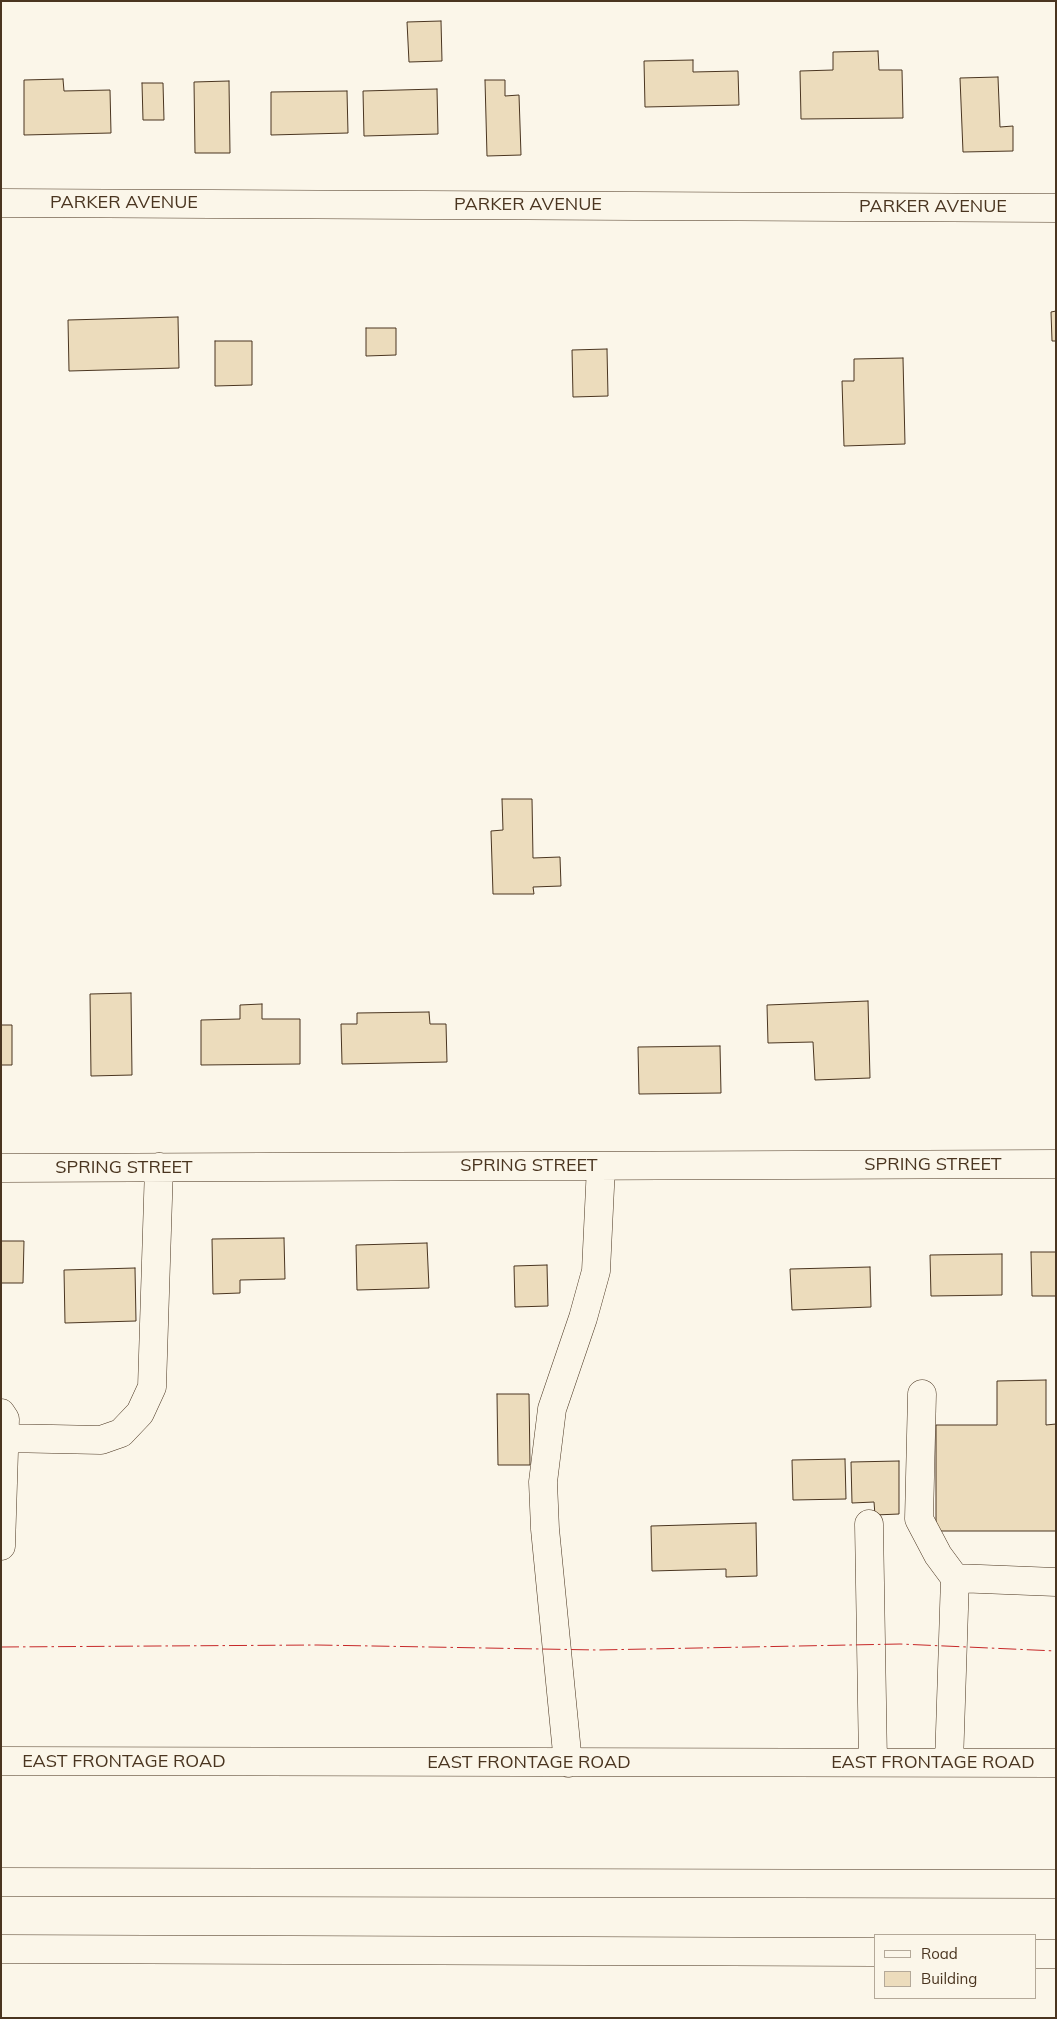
<!DOCTYPE html>
<style>
body{margin:0}
#map{position:relative;width:1057px;height:2019px;overflow:hidden;background:#fbf6e9;font-family:Mulish,sans-serif}
canvas{display:block}
.frame{position:absolute;inset:0;border:2px solid #4a3520;pointer-events:none}
.legend{position:absolute;left:874px;top:1934px;width:162px;height:65px;box-sizing:border-box;background:#fbf6e9;border:1px solid #b4a999;margin:0;padding:6px 9px;list-style:none;font-size:15px;color:#4a3520}
.legend li{display:flex;align-items:center;gap:10px;height:25px}
.legend b{width:25px;border:1px solid #b4a999}
</style>
<div id="map">
<canvas width="1057" height="2019"></canvas>
<div class="frame"></div>
<ul class="legend">
<li><b style="height:6px;background:#fbf6e9"></b>Road</li>
<li><b style="height:14px;background:#ecdcbc"></b>Building</li>
</ul>
</div>
<script>
const context = document.querySelector('canvas').getContext('2d');
context.lineJoin = 'round';
function fillPath(path, color) {
  context.fillStyle = color;
  context.fill(path, 'evenodd');
}
function shape(rows) {
  const path = new Path2D();
  for (const r of rows) {
    path.moveTo(r[0], r[1]);
    for (let i = 2; i < r.length; i += 2) path.lineTo(r[i], r[i + 1]);
  }
  return path;
}
function strokePath(path, color, width, dash) {
  context.strokeStyle = color;
  context.lineWidth = width;
  context.lineCap = dash ? 'butt' : 'round';
  context.setLineDash(dash || []);
  context.stroke(path);
}
function drawText(font, color, halo, rows, align = 'center') {
  context.font = font + ' Mulish,sans-serif';
  context.lineWidth = 4;
  context.setLineDash([]);
  context.textBaseline = 'middle';
  context.strokeStyle = halo;
  context.fillStyle = color;
  for (const [text, x, y, turn = 0] of rows) {
    context.save();
    context.translate(x, y);
    context.rotate((+turn || 0) * Math.PI / 180);
    context.textAlign = isNaN(turn) ? turn : align;
    if (halo) context.strokeText(text, 0, 0);
    context.fillText(text, 0, 0);
    context.restore();
  }
}
const building = shape([
 [441,21,442,61,409,62,407,22,441,21],
 [878,51,879,70,902,70,903,118,801,119,800,71,833,70,833,52,878,51],
 [693,60,693,72,738,71,739,105,645,107,644,61,693,60],
 [998,77,1000,127,1013,126,1013,151,963,152,960,78,998,77],
 [63,79,64,91,110,90,111,133,24,135,24,80,63,79],
 [485,80,505,80,505,96,519,95,521,155,487,156,485,80],
 [229,81,230,153,195,153,194,82,229,81],
 [142,83,163,83,164,120,143,120,142,83],
 [437,89,438,134,364,136,363,91,437,89],
 [347,91,348,133,271,135,271,92,347,91],
 [1056,311,1056,341,1052,341,1051,312,1056,311],
 [178,317,179,368,69,371,68,320,178,317],
 [366,328,396,328,396,355,366,356,366,328],
 [215,341,252,341,252,385,215,386,215,341],
 [607,349,608,396,573,397,572,350,607,349],
 [903,358,905,444,844,446,842,381,854,381,854,359,903,358],
 [502,799,532,799,533,858,560,857,561,886,533,887,534,894,493,894,491,831,503,830,502,799],
 [131,993,132,1075,91,1076,90,994,131,993],
 [868,1001,870,1078,815,1080,813,1042,768,1043,767,1005,868,1001],
 [262,1004,262,1019,300,1019,300,1064,201,1065,201,1020,240,1019,240,1005,262,1004],
 [429,1012,430,1024,446,1024,447,1062,342,1064,341,1024,357,1024,357,1013,429,1012],
 [1,1025,12,1025,12,1065,1,1065,1,1025],
 [720,1046,721,1093,639,1094,638,1047,720,1046],
 [284,1238,285,1279,240,1280,240,1293,213,1294,212,1239,284,1238],
 [1,1241,24,1241,23,1283,1,1283,1,1241],
 [427,1243,429,1288,357,1290,356,1245,427,1243],
 [1031,1252,1056,1252,1056,1296,1032,1296,1031,1252],
 [1002,1254,1002,1295,931,1296,930,1255,1002,1254],
 [547,1265,548,1306,515,1307,514,1266,547,1265],
 [870,1267,871,1307,792,1310,790,1269,870,1267],
 [135,1268,136,1321,65,1323,64,1270,135,1268],
 [1046,1380,1046,1425,1056,1424,1056,1531,936,1531,936,1425,997,1425,997,1381,1046,1380],
 [497,1394,529,1394,530,1465,498,1465,497,1394],
 [845,1459,846,1499,793,1500,792,1460,845,1459],
 [899,1461,899,1514,875,1515,874,1502,852,1503,851,1462,899,1461],
 [756,1523,757,1576,726,1577,726,1569,652,1571,651,1526,756,1523]
]);
fillPath(building, '#ecdcbc');
strokePath(building, '#4a3520', 1);
const minor = shape([
 [1,203,1056,208],
 [1,1168,1056,1164],
 [922,1394,919,1519,938,1555,955,1578],
 [1,1413,5,1419,1,1546],
 [4,1438,101,1440,121,1433,140,1413,152,1387,159,1167],
 [869,1524,873,1762],
 [1,1761,1056,1763],
 [568,1763,545,1529,543,1482,552,1409,583,1318,596,1271,601,1166],
 [949,1763,955,1578,1056,1582]
]);
const highway = shape([
 [1,1882,1056,1884],
 [1,1949,876,1952],
 [1036,1954,1056,1954]
]);
strokePath(minor, '#4a3520', 29);
strokePath(highway, '#4a3520', 29);
strokePath(minor, '#fbf6e9', 28);
strokePath(highway, '#fbf6e9', 28);
strokePath(shape([
 [1,1647,317,1645,597,1650,900,1644,1056,1651]
]), '#c62828', 1, [18, 4, 2.5, 4]);
drawText('18px', '#4a3520', '#fbf6e9', [
 ["PARKER AVENUE",124,203],
 ["PARKER AVENUE",528,205],
 ["PARKER AVENUE",933,207],
 ["SPRING STREET",933,1165],
 ["SPRING STREET",529,1166],
 ["SPRING STREET",124,1168],
 ["EAST FRONTAGE ROAD",124,1762],
 ["EAST FRONTAGE ROAD",529,1763],
 ["EAST FRONTAGE ROAD",933,1763]
]);
</script>
